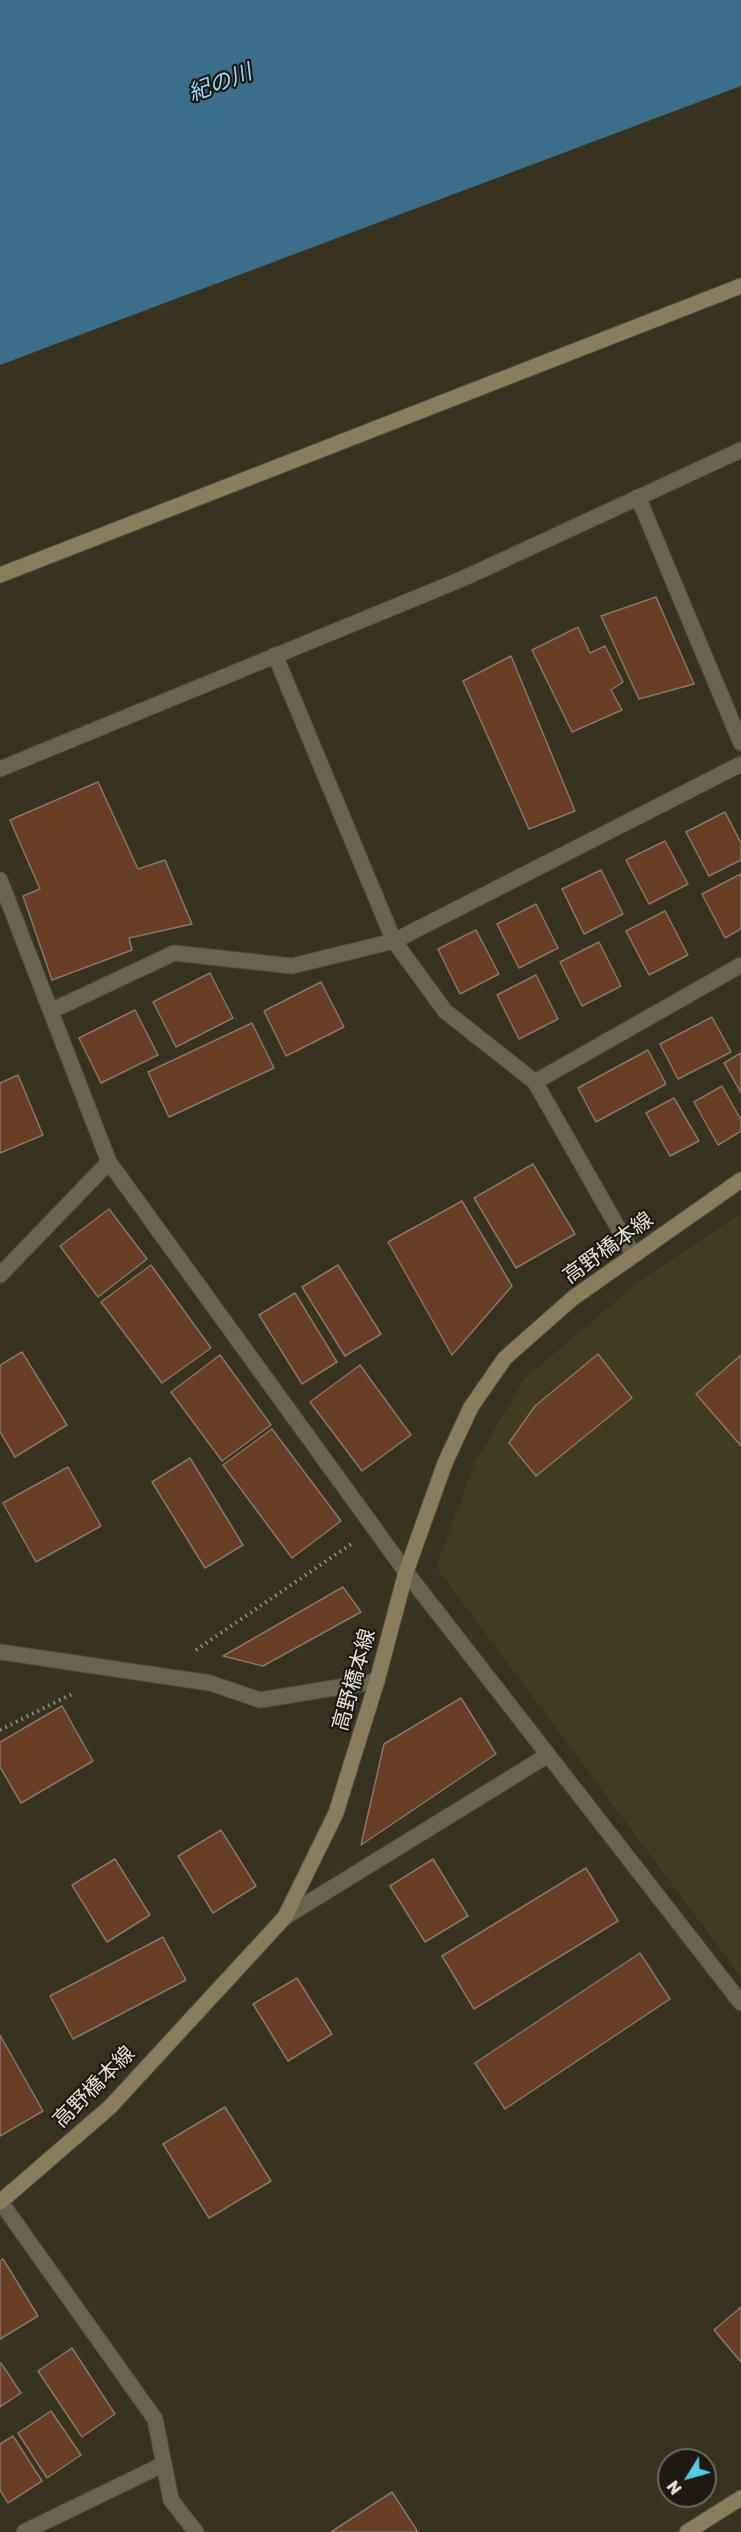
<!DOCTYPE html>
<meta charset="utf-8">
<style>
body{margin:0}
#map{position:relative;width:741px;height:2532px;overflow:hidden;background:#373320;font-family:"Golos Text",sans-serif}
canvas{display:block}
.north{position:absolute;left:657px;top:2448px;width:60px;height:60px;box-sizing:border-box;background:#1c1a12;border:2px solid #6b6960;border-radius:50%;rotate:233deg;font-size:16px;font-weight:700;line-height:24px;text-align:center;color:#e2e0d4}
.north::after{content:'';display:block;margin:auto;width:21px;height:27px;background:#57c9e2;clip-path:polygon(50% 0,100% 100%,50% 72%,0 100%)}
</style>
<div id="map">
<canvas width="741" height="2532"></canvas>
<div class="north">N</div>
</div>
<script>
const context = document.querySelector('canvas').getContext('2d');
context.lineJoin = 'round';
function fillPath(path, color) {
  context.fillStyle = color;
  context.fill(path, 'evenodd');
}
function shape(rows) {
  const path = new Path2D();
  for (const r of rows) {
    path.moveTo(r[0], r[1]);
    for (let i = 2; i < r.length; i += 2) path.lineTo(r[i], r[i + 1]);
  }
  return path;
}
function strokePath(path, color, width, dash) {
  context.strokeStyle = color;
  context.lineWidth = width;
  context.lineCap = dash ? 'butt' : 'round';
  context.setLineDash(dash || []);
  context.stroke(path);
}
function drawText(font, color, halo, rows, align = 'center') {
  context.font = font + ' "Golos Text","Noto Sans JP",sans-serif';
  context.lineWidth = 4.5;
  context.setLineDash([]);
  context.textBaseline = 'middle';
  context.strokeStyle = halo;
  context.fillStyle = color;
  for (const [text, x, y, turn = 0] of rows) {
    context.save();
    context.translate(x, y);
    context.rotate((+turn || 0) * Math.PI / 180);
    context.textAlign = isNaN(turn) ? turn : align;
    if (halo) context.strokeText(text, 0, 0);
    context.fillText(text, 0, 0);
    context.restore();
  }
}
fillPath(shape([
 [741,1213,741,1977,436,1567,475,1462,525,1378,642,1279]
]), '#403b21');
fillPath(shape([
 [0,0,741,0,741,86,0,365]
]), '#3b6f89');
const building = shape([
 [656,597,694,684,639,699,601,616,656,597],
 [578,627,590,653,605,646,623,682,611,690,622,710,572,732,532,650,578,627],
 [511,656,575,811,529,829,463,681,511,656],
 [98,782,138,869,165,860,192,924,129,938,132,950,52,980,23,896,40,889,10,820,98,782],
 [725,812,741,843,741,860,709,876,686,832,725,812],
 [665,841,688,884,649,904,626,860,665,841],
 [601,870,623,914,584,934,562,889,601,870],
 [741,874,741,929,725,938,702,894,741,874],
 [536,904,558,948,519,968,497,924,536,904],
 [665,911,688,955,649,975,626,931,665,911],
 [476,930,499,974,460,994,438,949,476,930],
 [599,942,621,986,582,1006,560,962,599,942],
 [210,973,233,1018,176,1047,153,1002,210,973],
 [536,975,558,1019,519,1039,497,995,536,975],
 [321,982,344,1027,286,1056,264,1011,321,982],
 [135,1010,158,1055,101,1083,79,1038,135,1010],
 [712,1017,731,1052,678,1079,660,1044,712,1017],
 [252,1023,274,1068,169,1117,148,1072,252,1023],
 [648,1050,666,1084,596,1122,578,1088,648,1050],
 [741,1053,741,1093,724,1063,741,1053],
 [18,1075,43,1135,0,1153,0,1083,18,1075],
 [722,1086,741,1120,741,1131,718,1145,694,1102,722,1086],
 [674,1098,699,1141,670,1156,646,1113,674,1098],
 [533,1164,575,1234,516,1268,474,1198,533,1164],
 [462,1201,512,1286,452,1355,388,1242,462,1201],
 [109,1209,147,1259,98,1297,60,1246,109,1209],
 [151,1265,211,1348,162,1383,101,1302,151,1265],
 [338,1265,381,1334,345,1356,302,1287,338,1265],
 [295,1293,337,1362,302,1384,259,1315,295,1293],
 [22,1352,67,1425,15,1457,0,1432,0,1365,22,1352],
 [598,1354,632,1398,536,1476,509,1443,535,1406,598,1354],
 [220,1355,271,1425,222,1461,171,1392,220,1355],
 [741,1355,741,1446,696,1394,741,1355],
 [360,1365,411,1435,362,1471,310,1402,360,1365],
 [272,1429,341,1521,292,1558,223,1465,272,1429],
 [190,1458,243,1545,205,1568,152,1482,190,1458],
 [68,1467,101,1526,36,1562,3,1503,68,1467],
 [343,1587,361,1612,263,1666,223,1656,343,1587],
 [461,1698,496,1754,361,1845,384,1744,461,1698],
 [62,1706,93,1761,21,1803,0,1767,0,1742,62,1706],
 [221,1830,256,1886,213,1913,178,1856,221,1830],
 [115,1859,150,1915,107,1942,72,1885,115,1859],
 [433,1859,468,1916,425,1942,390,1886,433,1859],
 [586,1868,618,1921,474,2009,442,1956,586,1868],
 [163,1937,186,1980,73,2039,50,1996,163,1937],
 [640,1953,670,1999,505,2109,475,2063,640,1953],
 [297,1978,332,2034,288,2061,253,2004,297,1978],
 [0,2035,43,2111,0,2136,0,2035],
 [225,2107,271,2181,209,2218,163,2144,225,2107],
 [3,2259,38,2316,0,2339,0,2261,3,2259],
 [741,2307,741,2362,714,2330,741,2307],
 [72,2348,115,2414,82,2437,38,2371,72,2348],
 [1,2363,21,2393,0,2407,0,2364,1,2363],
 [51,2411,81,2455,47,2478,18,2433,51,2411],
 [13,2436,42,2481,8,2503,0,2490,0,2444,13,2436],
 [392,2492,418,2532,331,2532,392,2492]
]);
fillPath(building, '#683f25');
strokePath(building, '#897568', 1.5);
const street = shape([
 [638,497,741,743],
 [0,769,462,579,741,450],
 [0,880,109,1162,0,1275],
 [51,1011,174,953,292,966,394,941,275,655],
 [535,1082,741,965],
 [109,1162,406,1572,741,2003],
 [633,1254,535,1082,445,1011,394,941,741,764],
 [0,1652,210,1683,260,1700,377,1681],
 [285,1917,548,1755],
 [0,2201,155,2419,171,2500,196,2532],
 [24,2532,164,2464]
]);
const secondary = shape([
 [0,575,741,286],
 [0,2202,110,2107,285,1917,336,1813,377,1681,406,1572,445,1463,471,1407,505,1358,573,1298,741,1180],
 [687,2532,741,2498]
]);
strokePath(street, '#524f3d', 17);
strokePath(secondary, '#524f3d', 17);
strokePath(shape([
 [196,1650,351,1544],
 [0,1730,74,1693]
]), '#959283', 4, [1.5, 4.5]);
strokePath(street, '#6a634f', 15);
strokePath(secondary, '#897d5e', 15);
drawText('21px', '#e2e0d4', '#1c1a12', [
 ["高野橋本線",608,1248,-36],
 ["高野橋本線",354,1680,-74],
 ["高野橋本線",94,2087,-45]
]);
drawText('italic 22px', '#99d8fa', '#1c1a12', [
 ["紀の川",220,83,-21]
]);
</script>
